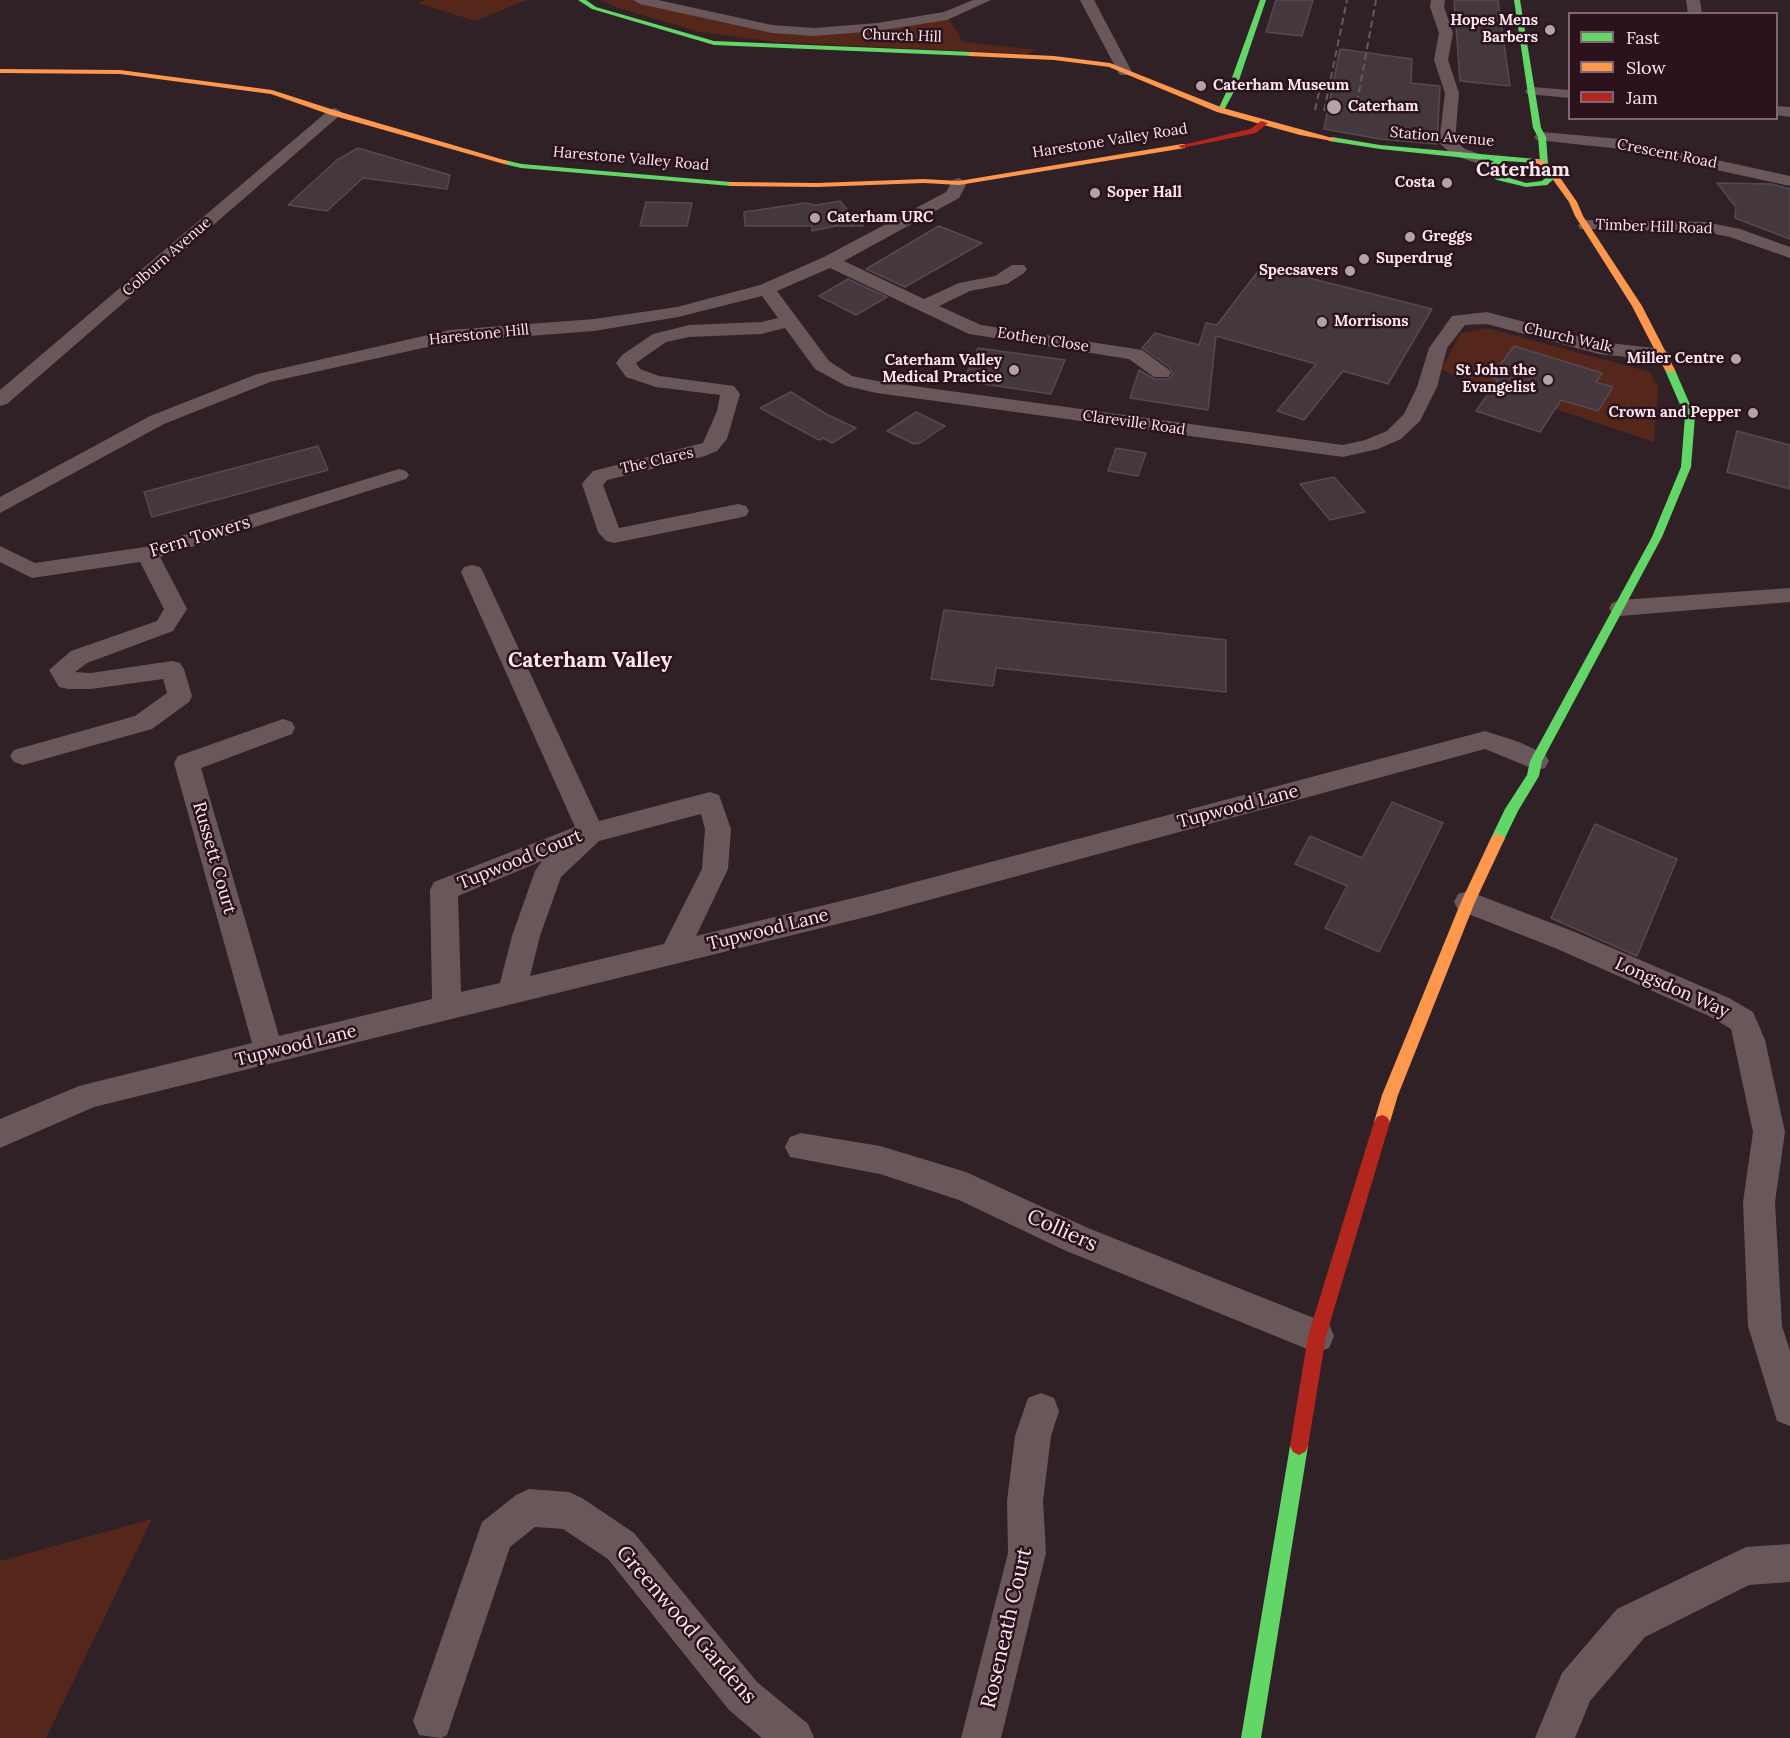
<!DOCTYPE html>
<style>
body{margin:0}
#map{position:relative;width:1790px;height:1738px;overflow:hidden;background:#302127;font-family:Lora,serif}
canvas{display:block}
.legend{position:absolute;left:1568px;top:12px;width:210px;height:108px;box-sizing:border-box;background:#2b121c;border:2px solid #7e6770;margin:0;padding:8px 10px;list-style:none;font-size:18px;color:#fae7ed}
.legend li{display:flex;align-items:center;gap:12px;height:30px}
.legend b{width:30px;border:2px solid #7e6770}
</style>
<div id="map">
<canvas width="1790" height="1738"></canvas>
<ul class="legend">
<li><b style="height:8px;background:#63d668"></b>Fast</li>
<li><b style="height:8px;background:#ff974d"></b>Slow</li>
<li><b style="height:8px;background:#b3261e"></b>Jam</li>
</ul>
</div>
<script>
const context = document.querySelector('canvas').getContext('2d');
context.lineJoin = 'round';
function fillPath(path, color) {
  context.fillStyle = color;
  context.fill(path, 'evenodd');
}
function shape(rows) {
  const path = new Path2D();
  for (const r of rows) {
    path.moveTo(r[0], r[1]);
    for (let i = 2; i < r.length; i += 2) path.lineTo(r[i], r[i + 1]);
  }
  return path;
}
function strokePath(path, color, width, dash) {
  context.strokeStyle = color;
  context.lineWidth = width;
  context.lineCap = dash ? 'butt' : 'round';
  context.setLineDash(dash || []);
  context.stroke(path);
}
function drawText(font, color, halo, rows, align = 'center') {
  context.font = font + ' Lora,serif';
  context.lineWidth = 5;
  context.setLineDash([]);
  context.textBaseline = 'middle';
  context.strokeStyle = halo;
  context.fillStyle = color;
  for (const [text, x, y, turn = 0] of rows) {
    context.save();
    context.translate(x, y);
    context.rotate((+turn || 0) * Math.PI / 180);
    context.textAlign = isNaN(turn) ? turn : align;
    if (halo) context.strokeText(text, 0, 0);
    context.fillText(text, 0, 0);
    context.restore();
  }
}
fillPath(shape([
 [425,0,527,0,475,21,418,3],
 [600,0,640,0,772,29,814,32,947,16,963,42,1038,50,1025,54,775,42,699,32,619,8],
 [1487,328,1650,372,1658,387,1654,442,1441,370,1461,333],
 [152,1519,46,1738,0,1738,0,1561]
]), '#55271a');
const building = shape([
 [1276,0,1313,0,1302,36,1266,32,1276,0],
 [1454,0,1498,0,1510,86,1460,81,1454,0],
 [1340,49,1412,59,1411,83,1440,86,1437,144,1380,139,1324,129,1340,49],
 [358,148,450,175,447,189,363,178,327,211,288,205,337,160,358,148],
 [1717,183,1771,184,1790,189,1790,239,1735,218,1736,207,1717,183],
 [840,201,849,212,864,216,863,226,836,226,812,231,812,226,745,226,744,212,805,203,816,205,840,201],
 [646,202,692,203,687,226,640,226,646,202],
 [939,226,982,243,905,287,866,269,939,226],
 [1262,266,1432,309,1388,384,1343,371,1304,420,1277,411,1316,364,1216,336,1208,410,1130,398,1139,370,1154,379,1168,379,1173,374,1169,367,1142,348,1155,333,1199,345,1206,323,1217,325,1262,266],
 [848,279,887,297,856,315,819,296,848,279],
 [1514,346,1602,373,1596,382,1613,387,1598,411,1561,400,1540,432,1476,411,1498,380,1491,377,1514,346],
 [978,348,1065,360,1051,394,963,381,978,348],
 [791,392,826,414,856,428,832,443,823,438,819,440,760,408,791,392],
 [916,412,945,426,920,443,914,444,887,431,916,412],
 [1737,431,1790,445,1790,489,1727,472,1737,431],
 [318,446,328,470,152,517,144,492,318,446],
 [1116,448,1146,453,1138,476,1108,471,1116,448],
 [1334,477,1365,512,1330,520,1300,484,1334,477],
 [944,610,1226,640,1226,692,996,668,993,686,931,679,944,610],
 [1392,802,1443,823,1379,952,1325,928,1347,886,1295,864,1310,836,1362,858,1392,802],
 [1595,824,1677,859,1637,956,1551,918,1595,824]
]);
fillPath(building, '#44373e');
strokePath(building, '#56494f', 1.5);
fillPath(shape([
 [633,0,658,0,772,25,814,28,877,23,944,12,973,0,991,0,947,20,877,31,814,36,772,33,640,4,633,0],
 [1080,0,1094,0,1132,72,1130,75,1120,75,1118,72,1080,0],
 [1431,0,1445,0,1444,7,1453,33,1448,60,1459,93,1455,141,1465,149,1485,156,1487,159,1485,162,1479,164,1453,155,1439,143,1445,93,1434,60,1439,33,1430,7,1431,0],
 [1686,0,1700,0,1702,14,1688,14,1686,0],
 [1532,87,1570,90,1570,98,1527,94,1525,91,1532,87],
 [1776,106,1790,107,1790,117,1776,115,1776,106],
 [334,108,339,110,342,113,339,116,7,404,0,406,0,390,329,110,334,108],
 [1542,132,1621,139,1790,176,1790,186,1621,149,1537,140,1534,137,1537,134,1542,132],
 [959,178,967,183,959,198,844,261,924,299,959,283,995,276,1012,265,1024,265,1027,269,1024,273,1007,284,970,291,939,306,981,325,1142,350,1168,369,1171,373,1168,377,1154,377,1129,359,969,334,830,268,777,291,829,361,852,376,877,381,1343,445,1365,440,1387,431,1404,414,1417,387,1429,348,1452,316,1487,312,1600,342,1663,349,1672,355,1663,361,1599,354,1487,324,1465,325,1447,348,1437,387,1420,421,1401,439,1378,449,1343,457,877,393,846,386,815,369,785,328,761,334,689,337,666,342,636,363,640,369,659,376,734,386,740,394,727,439,717,451,705,456,607,480,603,485,619,528,738,504,746,506,749,511,746,516,738,518,614,543,606,541,598,532,582,484,585,480,593,471,703,443,717,411,720,395,656,387,626,377,616,363,622,355,653,334,689,325,761,322,778,318,762,296,678,317,594,331,450,342,270,382,164,424,0,513,0,497,150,416,257,374,450,330,594,319,677,307,760,285,824,257,946,192,953,180,959,178],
 [1586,220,1705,222,1740,229,1790,247,1790,258,1730,237,1705,232,1580,229,1578,225,1586,220],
 [399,469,406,471,409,475,406,479,160,557,187,609,173,631,87,663,75,672,91,673,172,661,180,663,184,669,192,696,189,702,152,729,23,765,14,762,10,756,14,750,135,716,167,693,163,679,91,689,68,689,59,687,49,670,71,651,157,621,164,609,140,562,32,578,0,562,0,546,35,563,145,547,399,469],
 [472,565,480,567,483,572,599,821,710,792,719,795,731,829,728,869,696,936,870,894,1485,731,1519,742,1545,754,1549,761,1545,768,1536,770,1485,749,870,916,94,1107,0,1148,0,1119,79,1086,252,1043,174,763,178,756,283,719,292,722,295,728,292,734,201,768,279,1036,432,999,430,890,434,882,575,827,461,572,464,567,472,565],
 [701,814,705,829,702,869,664,944,530,976,540,936,561,877,599,841,701,814],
 [542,861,535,871,512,936,500,983,461,992,458,896,542,861],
 [1790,588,1790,602,1620,616,1612,613,1609,608,1612,603,1620,600,1790,588],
 [1468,891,1575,932,1729,998,1753,1012,1765,1040,1785,1132,1775,1202,1782,1326,1790,1351,1790,1426,1777,1421,1748,1326,1743,1202,1753,1132,1731,1029,1709,1016,1555,948,1458,910,1454,902,1458,894,1468,891],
 [801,1133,880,1146,966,1172,1088,1228,1329,1324,1334,1336,1329,1348,1317,1353,1064,1250,959,1200,880,1174,790,1157,785,1147,790,1137,801,1133],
 [1041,1393,1054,1398,1059,1411,1051,1436,1043,1501,1046,1553,1001,1738,961,1738,1008,1553,1007,1501,1015,1436,1028,1398,1041,1393],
 [529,1489,569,1492,582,1498,634,1533,757,1682,808,1724,814,1738,762,1738,729,1710,608,1559,563,1529,535,1527,510,1547,447,1735,441,1738,419,1735,413,1721,482,1522,516,1495,529,1489],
 [1790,1544,1790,1582,1749,1585,1645,1637,1590,1701,1575,1738,1535,1738,1562,1673,1617,1609,1746,1547,1790,1544]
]), '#6a5759');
fillPath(shape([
 [578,0,586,0,596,7,714,41,972,52,976,54,972,56,714,45,592,9,578,0],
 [1260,0,1266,0,1237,86,1223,112,1217,112,1229,86,1260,0],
 [1514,0,1520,0,1541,128,1546,137,1548,164,1544,166,1541,166,1540,161,1536,163,1505,161,1495,167,1498,173,1503,176,1526,183,1542,181,1550,173,1556,173,1556,177,1547,185,1526,187,1497,180,1491,176,1487,166,1494,161,1380,149,1329,141,1328,139,1332,137,1380,145,1536,159,1540,161,1538,137,1533,128,1514,0],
 [504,160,522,164,731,182,735,184,731,186,521,168,504,164,504,160],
 [1670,367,1675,370,1695,416,1691,467,1662,537,1542,761,1539,776,1518,811,1503,842,1493,842,1491,838,1505,809,1527,775,1530,761,1652,537,1681,467,1685,416,1665,370,1670,367],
 [1299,1437,1305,1440,1308,1446,1261,1738,1241,1738,1290,1446,1293,1440,1299,1437]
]), '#63d668');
fillPath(shape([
 [972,52,1054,56,1110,63,1223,108,1336,139,1332,141,1300,135,1217,112,1109,67,1054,60,969,56,968,54,972,52],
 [0,69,120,70,272,90,337,111,511,162,504,164,331,115,271,94,120,74,0,73,0,69],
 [1182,144,1185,144,1185,148,959,185,924,183,817,187,731,186,727,184,731,182,817,183,924,179,959,181,1182,144],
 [1533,159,1539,159,1552,166,1577,202,1583,216,1642,306,1675,370,1673,372,1665,370,1632,306,1575,216,1569,202,1546,170,1533,163,1533,159],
 [1498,833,1505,838,1475,902,1398,1095,1390,1122,1387,1127,1382,1129,1377,1127,1374,1122,1382,1095,1461,902,1491,838,1498,833]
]), '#ff974d');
fillPath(shape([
 [1261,121,1268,123,1256,133,1182,148,1178,146,1250,129,1261,121],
 [1382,1115,1387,1117,1390,1122,1326,1336,1308,1446,1305,1452,1299,1455,1293,1452,1290,1446,1308,1336,1374,1122,1377,1117,1382,1115]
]), '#b3261e');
strokePath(shape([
 [1315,110,1322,79],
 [1324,111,1347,0],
 [1355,114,1376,0]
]), '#67585b', 2, [7, 4]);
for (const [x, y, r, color] of [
 [1550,30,6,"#b3a2a8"],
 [1201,86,6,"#b3a2a8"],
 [1334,107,8,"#b3a2a8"],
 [1447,183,6,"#b3a2a8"],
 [1095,193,6,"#b3a2a8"],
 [815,218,6,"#b3a2a8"],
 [1410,237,6,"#b3a2a8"],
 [1364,259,6,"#b3a2a8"],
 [1350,271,6,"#b3a2a8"],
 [1322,322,6,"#b3a2a8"],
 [1736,359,6,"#b3a2a8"],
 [1014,370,6,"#b3a2a8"],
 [1548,380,6,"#b3a2a8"],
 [1753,413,6,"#b3a2a8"]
]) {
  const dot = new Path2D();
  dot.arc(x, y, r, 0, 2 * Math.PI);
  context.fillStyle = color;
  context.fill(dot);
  strokePath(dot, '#2b121c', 2);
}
drawText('bold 15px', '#fae7ed', '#2b121c', [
 ["Hopes Mens",1538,21],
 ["Barbers",1538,38],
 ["Caterham Museum",1213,86,"left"],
 ["Caterham",1348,107,"left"],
 ["Costa",1435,183],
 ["Soper Hall",1107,193,"left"],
 ["Caterham URC",827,218,"left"],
 ["Greggs",1422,237,"left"],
 ["Superdrug",1376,259,"left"],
 ["Specsavers",1338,271],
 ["Morrisons",1334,322,"left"],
 ["Miller Centre",1724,359],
 ["Caterham Valley",1002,361],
 ["Medical Practice",1002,378],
 ["St John the",1536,371],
 ["Evangelist",1536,388],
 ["Crown and Pepper",1741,413]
], 'right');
drawText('15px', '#fae7ed', '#2b121c', [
 ["Church Hill",902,36,2],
 ["Station Avenue",1442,137,5],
 ["Harestone Valley Road",1110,141,-9],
 ["Crescent Road",1667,154,11],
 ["Harestone Valley Road",631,159,5],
 ["Timber Hill Road",1654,227,2],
 ["Colburn Avenue",167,257,-41],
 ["Harestone Hill",479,335,-6],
 ["Church Walk",1568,338,13],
 ["Eothen Close",1043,340,9],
 ["Clareville Road",1134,423,8],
 ["The Clares",657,461,-13]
]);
drawText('18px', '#fae7ed', '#2b121c', [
 ["Fern Towers",200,537,-17],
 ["Tupwood Lane",1238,807,-15],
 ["Russett Court",214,858,74],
 ["Tupwood Court",520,860,-22],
 ["Tupwood Lane",768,930,-14],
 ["Longsdon Way",1672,988,24],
 ["Tupwood Lane",296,1046,-14]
]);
drawText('bold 20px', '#fae7ed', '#2b121c', [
 ["Caterham",1523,170]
]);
drawText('bold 21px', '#fae7ed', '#2b121c', [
 ["Caterham Valley",590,661]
]);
drawText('21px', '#fae7ed', '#2b121c', [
 ["Colliers",1062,1231,24],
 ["Greenwood Gardens",686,1625,49],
 ["Roseneath Court",1007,1628,-77]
]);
</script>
